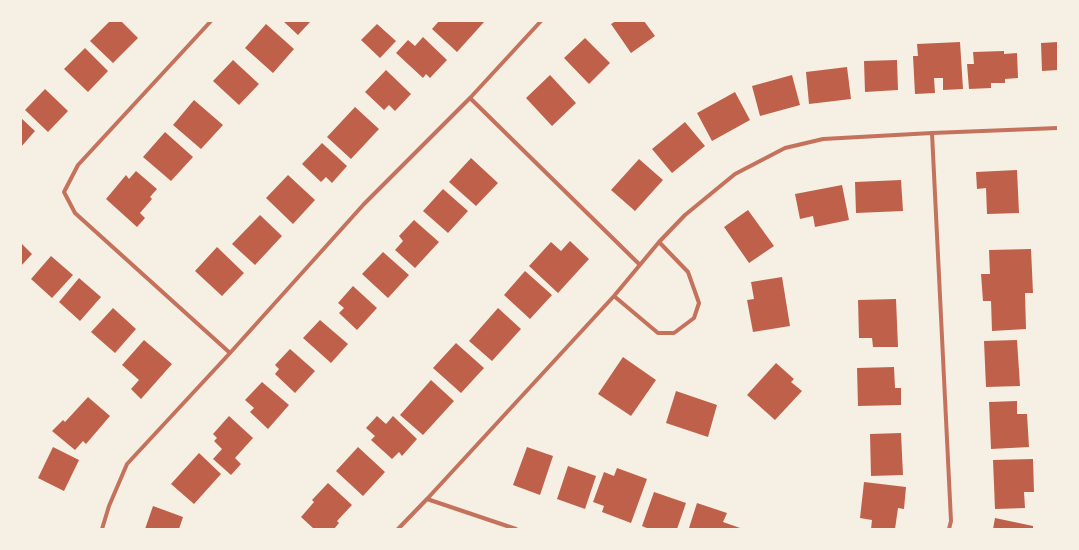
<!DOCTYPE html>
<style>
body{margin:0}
#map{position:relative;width:1079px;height:550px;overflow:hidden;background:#f6efe4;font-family:Barlow,sans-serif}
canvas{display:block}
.frame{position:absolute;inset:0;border:22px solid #f6efe4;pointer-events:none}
</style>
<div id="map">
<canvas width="1079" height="550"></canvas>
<div class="frame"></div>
</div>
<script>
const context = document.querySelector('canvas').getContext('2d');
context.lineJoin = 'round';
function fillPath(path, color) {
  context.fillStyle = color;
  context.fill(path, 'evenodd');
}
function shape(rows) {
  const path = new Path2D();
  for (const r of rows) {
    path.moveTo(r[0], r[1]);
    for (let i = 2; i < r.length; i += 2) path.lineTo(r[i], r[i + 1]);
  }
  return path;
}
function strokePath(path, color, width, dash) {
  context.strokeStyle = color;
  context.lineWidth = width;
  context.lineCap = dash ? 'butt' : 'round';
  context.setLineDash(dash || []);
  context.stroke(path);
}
fillPath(shape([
 [110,21,121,21,138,38,113,63,90,41],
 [283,21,311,21,298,35],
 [439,21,485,21,457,52,432,29],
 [616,21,644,21,655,36,631,53,611,24],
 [266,24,294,49,273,73,245,48],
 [377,24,396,41,380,58,361,40],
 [423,37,447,60,430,78,426,74,423,78,396,53,408,40,415,46],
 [585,38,610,63,589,84,564,58],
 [960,42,963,89,943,90,943,78,934,78,935,93,915,94,913,56,918,56,917,44],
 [1058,42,1058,70,1042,71,1041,43],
 [85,48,108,71,88,92,64,69],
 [1004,51,1004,54,1017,53,1018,78,1005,79,1005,83,991,83,991,88,969,89,967,64,974,64,973,52],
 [233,60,259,84,239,105,213,81],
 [897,60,898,90,865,92,864,61],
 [847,67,851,99,809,104,806,72],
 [386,70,411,94,395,111,389,105,384,110,365,92],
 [550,75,576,103,552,126,526,98],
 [792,75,800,105,760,116,752,86],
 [45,89,68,111,48,132,25,110],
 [735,92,750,120,712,141,697,113],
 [194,100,223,125,201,149,173,125],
 [355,107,379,129,351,159,327,137],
 [21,118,35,131,21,147],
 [685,122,705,146,672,173,652,149],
 [165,132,193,157,171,181,143,157],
 [322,143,347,166,332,183,326,177,321,182,302,164],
 [471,158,498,183,476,206,449,182],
 [639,159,663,180,635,211,611,190],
 [1017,170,1019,213,987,214,986,188,977,189,976,172],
 [136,171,157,189,150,197,152,199,140,213,145,218,137,227,106,199,126,175,129,179],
 [288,175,315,200,293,224,266,198],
 [901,180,903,211,856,213,855,182],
 [842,185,849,220,815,227,813,216,800,219,795,194],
 [443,189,468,211,448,233,423,211],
 [748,210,774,246,749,263,724,227],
 [260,215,282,236,255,265,232,244],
 [414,220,439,242,415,268,395,250,403,241,399,236],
 [570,241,589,259,558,293,529,266,551,242,561,251],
 [21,243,32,254,21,266],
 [217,247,244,273,222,296,195,271],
 [1031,249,1033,293,1025,293,1026,329,992,331,991,301,983,301,981,274,990,274,989,250],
 [383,252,409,275,388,298,362,274],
 [51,256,73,275,52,298,31,279],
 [525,271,552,295,530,319,504,295],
 [782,277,790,326,753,332,747,300,754,299,751,282],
 [79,278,101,297,80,321,59,302],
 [353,286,377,308,357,330,339,313,344,308,338,303],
 [896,299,898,347,873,347,872,338,859,338,858,300],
 [113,308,136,329,115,353,91,332],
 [498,308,521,329,492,361,469,341],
 [320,320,348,344,331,363,303,338],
 [144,340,172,364,141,399,131,389,139,380,122,365],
 [1017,340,1020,386,986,387,984,341],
 [456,343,484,368,461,393,433,368],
 [290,349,315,371,295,393,275,374,279,369,275,365],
 [623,357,656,380,631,416,598,394],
 [776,363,794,379,791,382,802,391,775,420,747,395],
 [894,367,895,388,901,388,901,405,858,406,857,368],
 [431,380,454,401,423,435,400,415],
 [262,382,289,405,268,429,250,412,254,408,245,400],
 [676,391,717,405,708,437,666,423],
 [88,397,110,416,86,444,83,441,75,450,52,431,63,420,65,422],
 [1017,401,1017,414,1027,414,1029,447,991,449,989,402],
 [229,416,253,438,235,458,241,464,231,475,213,459,222,449,214,441,217,438,213,434],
 [377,416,386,424,393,416,417,439,402,456,399,452,392,459,371,440,375,436,366,428],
 [901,433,903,475,871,476,870,434],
 [53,447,79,460,64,491,38,478],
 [358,447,385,472,363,496,336,471],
 [527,447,553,456,540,495,513,485],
 [199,453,221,474,194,504,171,484],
 [1033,459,1034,492,1024,492,1025,508,995,509,993,460],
 [568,466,596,476,585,509,557,499],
 [617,468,647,479,631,523,602,512,604,506,593,502,604,472,614,476],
 [864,482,906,487,904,509,898,508,895,529,871,529,872,520,860,518],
 [328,483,352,505,337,521,339,523,334,529,314,529,301,517,314,502,312,500],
 [654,492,686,503,677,529,649,529,642,526],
 [697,503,727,513,723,522,743,529,692,529,689,528],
 [153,506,183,517,179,529,145,529],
 [995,518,1033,526,1033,529,993,529]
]), '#bf614a');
strokePath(shape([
 [211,21,78,165,64,192,75,213,230,353],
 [470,98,639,264],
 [932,133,951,521,949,529],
 [614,296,658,333,674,333,694,318,699,303,688,272,659,242],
 [427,499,516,529],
 [102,529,109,506,127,464,230,353,364,204,470,98,541,21],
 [398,529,427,499,614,296,659,242,685,215,735,174,785,148,823,139,932,133,1058,128]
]), '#c5725c', 4);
</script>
